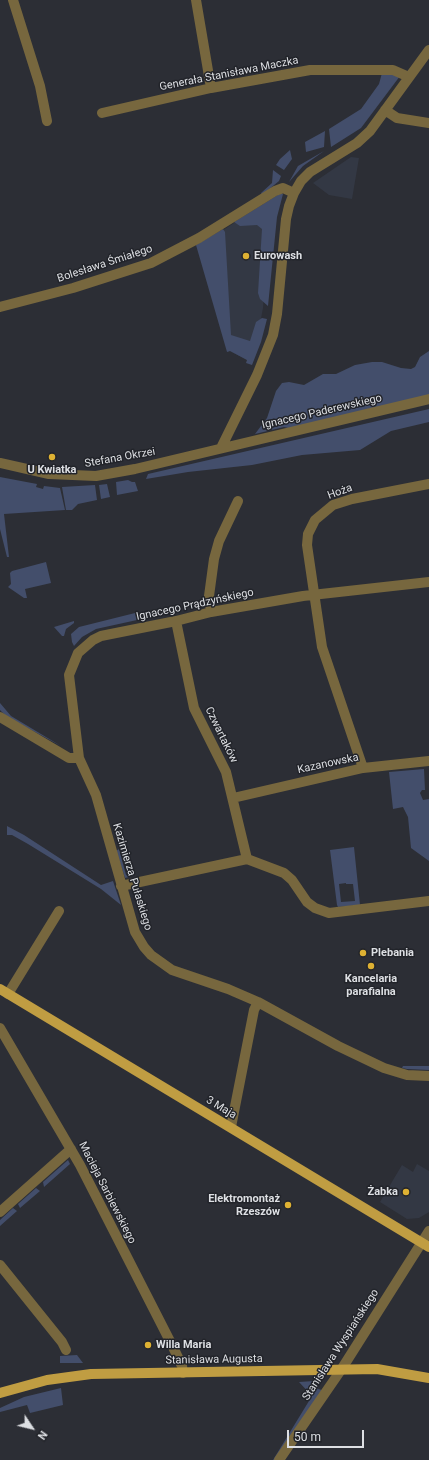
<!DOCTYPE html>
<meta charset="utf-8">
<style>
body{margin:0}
#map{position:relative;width:429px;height:1460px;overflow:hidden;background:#2c2e35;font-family:Roboto,sans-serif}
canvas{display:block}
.north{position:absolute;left:12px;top:1408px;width:40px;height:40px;-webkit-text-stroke:3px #22242a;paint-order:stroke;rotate:125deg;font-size:11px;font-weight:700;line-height:16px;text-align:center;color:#dddfe3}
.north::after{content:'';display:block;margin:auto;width:14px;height:18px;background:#dddfe3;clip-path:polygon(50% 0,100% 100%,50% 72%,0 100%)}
.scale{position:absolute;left:287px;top:1430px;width:77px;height:18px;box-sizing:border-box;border:2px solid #dddfe3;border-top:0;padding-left:5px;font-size:12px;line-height:14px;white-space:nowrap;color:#dddfe3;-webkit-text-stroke:3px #22242a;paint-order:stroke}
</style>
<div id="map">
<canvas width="429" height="1460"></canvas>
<div class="north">N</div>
<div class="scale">50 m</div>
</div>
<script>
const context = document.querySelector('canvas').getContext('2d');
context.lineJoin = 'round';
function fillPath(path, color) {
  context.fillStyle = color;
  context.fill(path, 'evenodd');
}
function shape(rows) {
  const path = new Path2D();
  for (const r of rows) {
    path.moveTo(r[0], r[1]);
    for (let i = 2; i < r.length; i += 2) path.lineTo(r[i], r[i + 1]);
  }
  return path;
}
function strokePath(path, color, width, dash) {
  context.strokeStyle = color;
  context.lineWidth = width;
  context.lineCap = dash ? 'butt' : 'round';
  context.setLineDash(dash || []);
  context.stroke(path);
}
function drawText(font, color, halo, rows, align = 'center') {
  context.font = font + ' Roboto,sans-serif';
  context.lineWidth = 3;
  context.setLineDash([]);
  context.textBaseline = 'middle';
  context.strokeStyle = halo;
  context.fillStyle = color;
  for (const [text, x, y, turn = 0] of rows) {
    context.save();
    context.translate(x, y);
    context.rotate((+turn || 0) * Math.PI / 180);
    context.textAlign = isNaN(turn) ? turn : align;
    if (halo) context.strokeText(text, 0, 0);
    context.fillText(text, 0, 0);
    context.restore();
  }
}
fillPath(shape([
 [351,157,359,158,352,199,329,195,313,183],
 [267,202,266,264,263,308,259,329,247,360,230,351,227,352,220,232],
 [417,1164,429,1171,429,1212,419,1218,407,1219,380,1202,402,1165,413,1172]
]), '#333844');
fillPath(shape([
 [382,73,400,76,361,128,331,147,329,129,361,109,379,84],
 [325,131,324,147,306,152,305,142],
 [290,150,292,159,284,170,276,165,280,159],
 [324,151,303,166,289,182,298,166],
 [273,170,281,176,279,181,262,195,261,193,272,183],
 [281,193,283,194,277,217,268,306,260,299,258,293,262,229,257,225,240,226,234,222],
 [223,229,225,232,231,335,250,341,256,322,262,318,267,319,261,342,252,365,246,363,247,360,230,351,227,352,196,245],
 [429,351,429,399,292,429,284,427,255,434,267,418,276,391,282,383,289,382,304,385,323,374,336,374,355,365,372,362,382,362,401,368,411,369,415,367,420,357],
 [429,409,429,422,391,431,360,450,302,455,252,465,188,472,146,479,148,474],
 [0,477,37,484,36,487,43,489,44,486,60,488,65,510,4,514,9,557,7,557,0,529],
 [128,480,132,482,135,482,138,491,117,495,116,482],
 [107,484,110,497,101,499,99,485],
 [95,485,97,500,78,504,72,510,66,510,62,487],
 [46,562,51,583,25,589,27,598,24,598,8,587,11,584,10,573,12,571],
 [135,613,137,620,96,629,82,637,74,646,72,642,71,634,79,627],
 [74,621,74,623,66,629,64,636,62,636,54,627],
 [0,703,11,716,61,746,7,717,0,710],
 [424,769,425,790,422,790,420,793,423,800,429,799,429,861,411,848,408,817,403,807,393,809,389,772],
 [7,826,24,835,101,885,113,881,121,905,101,889,28,844,12,835,7,835],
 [354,847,360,905,338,907,337,905,330,850],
 [346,883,346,884,353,884,355,901,341,902,339,884],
 [119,849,126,875,129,877,125,878,116,851],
 [403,1066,429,1066,429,1070,407,1069,402,1068],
 [68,1160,70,1164,44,1187,43,1182],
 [36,1188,40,1191,20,1208,18,1204],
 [13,1208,17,1211,0,1226,0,1220],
 [77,1355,83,1363,60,1363,60,1356],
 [314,1381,319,1384,318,1389,322,1390,277,1460,273,1460,312,1396,299,1382],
 [61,1388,63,1405,30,1413,27,1405,0,1412,0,1408,24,1397]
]), '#434e6b');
strokePath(shape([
 [13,0,40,86,47,121],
 [196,0,211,88],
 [385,110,397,118,429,123],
 [102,113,211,88,310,70,393,70,409,77],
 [0,307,73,288,151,263,199,238,275,191,283,188,294,193],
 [221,448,257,375,273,335,277,314,286,219,289,206,294,193,301,181,310,172,357,143,370,131,429,50],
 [0,463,49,474,96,476,135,469,429,399],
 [211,612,209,596,214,559,219,541,238,501],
 [176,621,194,708,226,772,247,859],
 [0,717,69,758,79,758,96,795,135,932,144,947,151,955,172,970,228,989,258,1002,338,1046,384,1068,407,1075,429,1076],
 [79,758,69,675,78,653,93,640,101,636,176,621,211,612,303,596,429,582],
 [363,768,322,647,307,545,308,534,315,520,333,505,352,499,429,484],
 [233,798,363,768,429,761],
 [121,886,247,859,284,873,292,880,307,902,315,908,329,913,429,901],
 [8,994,59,911],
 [0,1028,80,1165,173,1347,182,1366,183,1373],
 [231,1127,254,1010,258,1002],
 [0,1212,71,1149],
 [0,1265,62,1342,66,1350],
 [279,1460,341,1370,429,1231]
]), '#77673e', 10);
strokePath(shape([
 [0,989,429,1247],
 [0,1393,47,1380,91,1374,377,1369,429,1378]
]), '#c09d42', 10);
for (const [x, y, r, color] of [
 [246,256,4,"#deb133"],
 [52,457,4,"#deb133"],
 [363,953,4,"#deb133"],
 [371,966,4,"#deb133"],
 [406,1192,4,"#deb133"],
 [288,1205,4,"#deb133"],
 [148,1345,4,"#deb133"]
]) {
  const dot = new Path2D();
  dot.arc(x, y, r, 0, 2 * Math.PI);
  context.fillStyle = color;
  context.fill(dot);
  strokePath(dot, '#22242a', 1.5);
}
drawText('11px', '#dddfe3', '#22242a', [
 ["Generała Stanisława Maczka",229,74,-11],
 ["Bolesława Śmiałego",105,264,-18],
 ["Ignacego Paderewskiego",322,412,-13],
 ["Stefana Okrzei",120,458,-10],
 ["Hoża",340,492,-20],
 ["Ignacego Prądzyńskiego",195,605,-12],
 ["Czwartaków",221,735,64],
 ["Kazanowska",328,764,-12],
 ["Kazimierza Pułaskiego",132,877,73],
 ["3 Maja",221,1108,31],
 ["Macieja Sarbiewskiego",107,1193,63],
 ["Stanisława Wyspiańskiego",341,1345,-57],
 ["Stanisława Augusta",214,1360,-1]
]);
drawText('bold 11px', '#dddfe3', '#22242a', [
 ["Eurowash",254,256],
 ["U Kwiatka",52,470,"center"],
 ["Plebania",371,953],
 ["Kancelaria",371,979,"center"],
 ["parafialna",371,992,"center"],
 ["Żabka",398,1192,"right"],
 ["Elektromontaż",280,1199,"right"],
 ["Rzeszów",280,1212,"right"],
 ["Willa Maria",156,1345]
], 'left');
</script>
